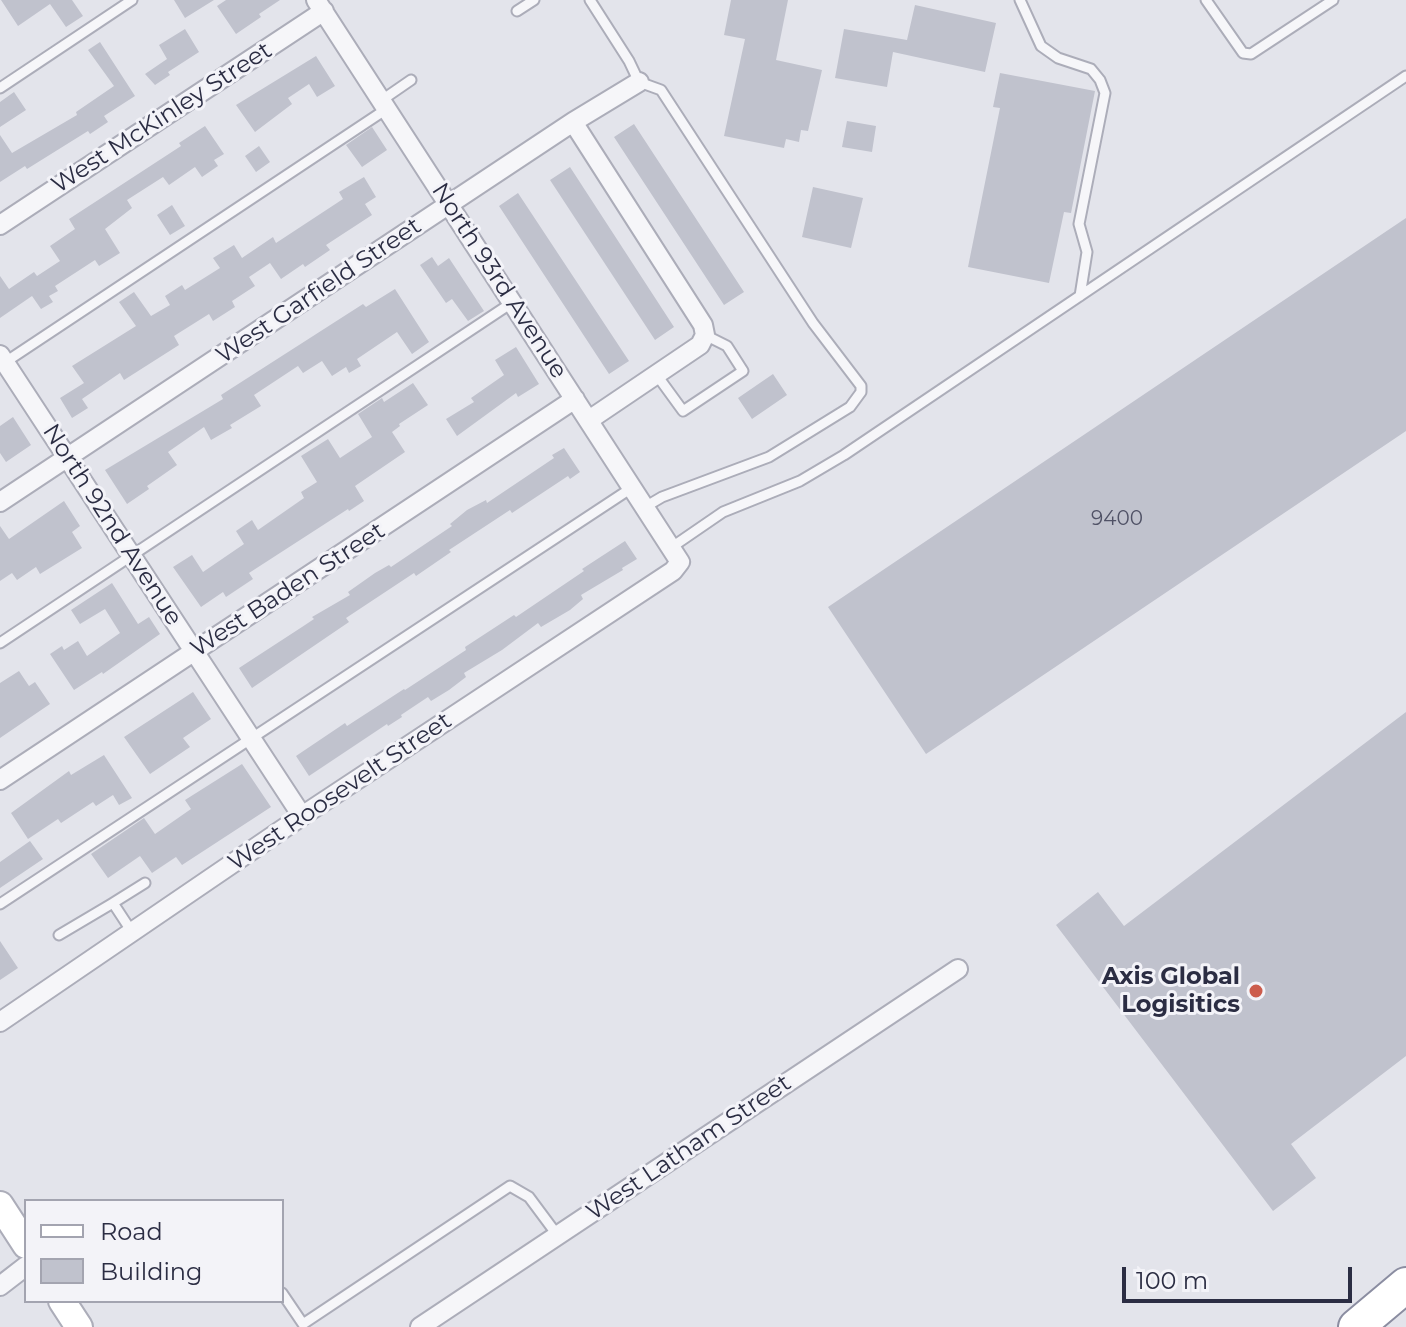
<!DOCTYPE html>
<style>
body{margin:0}
#map{position:relative;width:1406px;height:1327px;overflow:hidden;background:#e3e4eb;font-family:Montserrat,sans-serif}
canvas{display:block}
.legend{position:absolute;left:24px;top:1199px;width:260px;height:104px;box-sizing:border-box;background:#f3f3f8;border:2px solid #a3a4b0;margin:0;padding:10px 14px;list-style:none;font-size:24px;color:#2b2d43}
.legend li{display:flex;align-items:center;gap:16px;height:40px}
.legend b{width:40px;border:2px solid #a3a4b0}
.scale{position:absolute;left:1122px;top:1267px;width:230px;height:36px;box-sizing:border-box;border:4px solid #2b2d43;border-top:0;padding-left:10px;font-size:24px;line-height:28px;white-space:nowrap;color:#2b2d43;-webkit-text-stroke:6px #f3f3f8;paint-order:stroke}
</style>
<div id="map">
<canvas width="1406" height="1327"></canvas>
<ul class="legend">
<li><b style="height:10px;background:#fff"></b>Road</li>
<li><b style="height:22px;background:#c0c2cd"></b>Building</li>
</ul>
<div class="scale">100 m</div>
</div>
<script>
const context = document.querySelector('canvas').getContext('2d');
context.lineJoin = 'round';
function fillPath(path, color) {
  context.fillStyle = color;
  context.fill(path, 'evenodd');
}
function shape(rows) {
  const path = new Path2D();
  for (const r of rows) {
    path.moveTo(r[0], r[1]);
    for (let i = 2; i < r.length; i += 2) path.lineTo(r[i], r[i + 1]);
  }
  return path;
}
function strokePath(path, color, width, dash) {
  context.strokeStyle = color;
  context.lineWidth = width;
  context.lineCap = dash ? 'butt' : 'round';
  context.setLineDash(dash || []);
  context.stroke(path);
}
function drawText(font, color, halo, rows, align = 'center') {
  context.font = font + ' Montserrat,sans-serif';
  context.lineWidth = 6;
  context.setLineDash([]);
  context.textBaseline = 'middle';
  context.strokeStyle = halo;
  context.fillStyle = color;
  for (const [text, x, y, turn = 0] of rows) {
    context.save();
    context.translate(x, y);
    context.rotate((+turn || 0) * Math.PI / 180);
    context.textAlign = isNaN(turn) ? turn : align;
    if (halo) context.strokeText(text, 0, 0);
    context.fillText(text, 0, 0);
    context.restore();
  }
}
fillPath(shape([
 [1,0,72,0,83,16,66,27,50,4,18,26],
 [174,0,214,0,185,18],
 [226,0,280,0,259,14,261,17,236,34,217,6],
 [731,0,788,0,776,60,822,70,808,131,801,130,799,142,786,139,784,148,724,136,745,39,724,35],
 [915,5,996,23,985,72,893,52,887,87,835,78,844,29,907,40],
 [185,29,199,52,168,72,170,75,155,85,145,74,167,59,159,45],
 [100,42,135,96,104,116,108,122,90,134,88,131,27,169,25,166,0,182,0,135,12,153,77,115,76,112,114,86,88,50],
 [316,56,335,86,317,97,309,84,288,98,292,104,255,132,236,105],
 [1000,73,1095,91,1071,213,1064,212,1049,283,968,267,1000,108,993,107],
 [14,92,26,110,0,127,0,102],
 [847,121,876,126,872,152,842,147],
 [634,124,744,292,724,305,614,137],
 [205,126,224,154,214,160,218,166,202,177,195,167,169,185,163,177,127,200,132,208,105,229,120,253,99,266,95,260,55,286,58,291,49,296,53,302,41,309,32,296,0,318,0,276,9,289,34,272,37,276,60,261,50,246,75,229,69,219,181,146,179,143],
 [372,127,387,150,362,167,346,145],
 [259,146,270,162,256,172,245,156],
 [570,167,674,327,655,340,550,180],
 [364,177,376,197,365,204,372,215,326,245,330,250,305,267,303,264,281,279,270,263,249,277,255,286,232,301,235,307,213,321,209,314,174,336,179,345,124,380,120,373,82,399,88,408,72,418,60,398,84,383,72,366,136,326,119,302,134,292,151,316,170,305,165,296,182,285,185,290,220,268,213,258,234,245,242,258,273,237,276,243,343,199,339,192],
 [813,187,863,198,851,248,802,237],
 [518,193,629,361,609,374,499,206],
 [172,205,185,226,170,235,157,215],
 [1406,218,1406,431,926,754,828,607],
 [432,257,438,266,449,258,484,311,468,321,452,299,446,303,420,265],
 [395,289,429,342,412,354,397,332,357,359,361,366,349,373,346,367,332,376,322,361,303,373,298,366,254,395,261,406,230,425,232,428,211,440,204,427,168,452,177,465,147,486,149,489,127,504,105,470,223,399,221,395,363,304,366,307],
 [516,347,539,384,518,397,516,393,457,436,446,419,474,402,471,398,504,375,495,360],
 [773,374,787,395,752,419,738,398],
 [413,383,428,405,399,424,400,426,392,432,405,452,355,486,364,501,349,511,348,509,249,573,253,579,226,597,223,592,201,607,173,567,192,555,203,572,244,544,236,531,252,520,258,530,304,498,301,492,317,482,301,456,328,439,340,458,372,437,358,414,382,398,384,402],
 [13,417,31,445,6,462,0,453,0,426],
 [564,448,580,472,570,479,568,476,512,513,510,510,449,550,451,552,416,576,414,573,346,618,349,622,252,688,239,668,302,627,314,619,312,617,350,595,348,592,375,573,389,565,391,567,452,526,450,524,467,510,486,500,487,503,554,458,552,455],
 [64,501,80,526,72,532,82,548,40,574,36,567,17,580,12,573,0,581,0,526,9,539],
 [625,541,637,559,622,568,623,570,581,595,583,599,570,610,541,627,538,623,502,650,464,673,466,677,449,690,431,701,428,697,401,715,402,717,388,726,387,724,309,776,296,756,345,723,347,726,404,689,405,690,466,650,465,647,514,615,516,617,584,571,582,569],
 [112,583,138,624,149,617,160,634,103,674,102,672,74,690,50,654,62,646,64,650,78,641,87,656,120,633,105,609,80,624,71,610],
 [19,671,29,686,35,682,50,704,0,738,0,683],
 [193,692,211,719,183,738,190,747,150,774,124,737],
 [1406,712,1406,1056,1291,1144,1316,1178,1273,1211,1056,925,1098,892,1124,926],
 [104,755,132,798,119,805,113,795,96,806,93,802,61,823,58,819,28,839,11,813,69,771,71,775],
 [242,764,271,807,182,865,176,857,152,873,140,856,108,878,91,854,144,818,155,834,191,809,185,800],
 [30,841,43,859,0,888,0,862],
 [0,941,18,968,0,980]
]), '#c0c2cd');
const lane = shape([
 [590,0,629,61,639,82,661,90,813,323,861,386,861,392,850,407,769,457,662,497,645,507],
 [1020,0,1041,46,1058,58,1091,69,1100,80,1105,93,1079,224,1087,252,1080,296],
 [1206,0,1243,53,1251,54,1333,0],
 [517,11,534,0],
 [0,88,132,0],
 [382,100,411,80],
 [4,363,388,108],
 [656,374,683,411,743,371,727,346,705,335],
 [672,547,723,512,800,481,844,455,1406,76],
 [0,643,513,302],
 [113,903,145,883],
 [0,904,633,487],
 [59,935,113,903,132,932],
 [282,1293,303,1324,510,1186,529,1197,558,1236]
]);
const street = shape([
 [573,122,703,325,705,335,700,345,589,420],
 [0,225,324,11],
 [0,355,302,816],
 [0,502,573,122,639,82],
 [0,780,575,399],
 [0,1022,302,816,673,571,680,562,316,0],
 [0,1286,26,1266],
 [420,1327,958,969]
]);
const secondary = shape([
 [0,1205,26,1245],
 [62,1301,79,1327]
]);
const highway = shape([
 [1356,1327,1406,1285]
]);
strokePath(lane, '#acadb9', 13);
strokePath(street, '#acadb9', 22);
strokePath(secondary, '#acadb9', 30);
strokePath(highway, '#8b8da1', 38);
strokePath(lane, '#f6f6f9', 9);
strokePath(street, '#f6f6f9', 18);
strokePath(secondary, '#fff', 26);
strokePath(highway, '#fff', 34);
for (const [x, y, r, color] of [
 [1256,991,8,"#cc5c4c"]
]) {
  const dot = new Path2D();
  dot.arc(x, y, r, 0, 2 * Math.PI);
  context.fillStyle = color;
  context.fill(dot);
  strokePath(dot, '#f3f3f8', 3);
}
drawText('20px', '#505266', null, [
 ["9400",1117,519]
]);
drawText('24px', '#2b2d43', '#f3f3f8', [
 ["West McKinley Street",162,118,-33],
 ["North 93rd Avenue",499,281,57],
 ["West Garfield Street",319,291,-34],
 ["North 92nd Avenue",112,525,57],
 ["West Baden Street",288,590,-33],
 ["West Roosevelt Street",340,792,-34],
 ["West Latham Street",689,1148,-34]
]);
drawText('bold 24px', '#2b2d43', '#f3f3f8', [
 ["Axis Global",1240,977],
 ["Logisitics",1240,1005]
], 'right');
</script>
